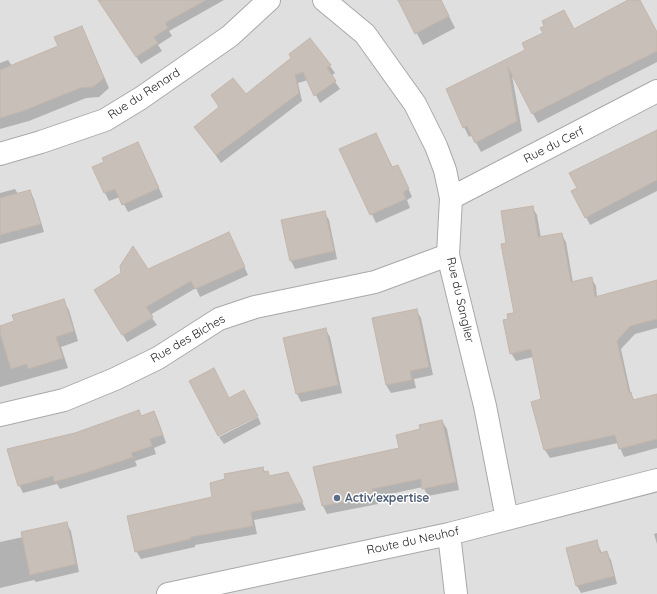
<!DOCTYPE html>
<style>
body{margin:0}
canvas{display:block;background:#f2efe9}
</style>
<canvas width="657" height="594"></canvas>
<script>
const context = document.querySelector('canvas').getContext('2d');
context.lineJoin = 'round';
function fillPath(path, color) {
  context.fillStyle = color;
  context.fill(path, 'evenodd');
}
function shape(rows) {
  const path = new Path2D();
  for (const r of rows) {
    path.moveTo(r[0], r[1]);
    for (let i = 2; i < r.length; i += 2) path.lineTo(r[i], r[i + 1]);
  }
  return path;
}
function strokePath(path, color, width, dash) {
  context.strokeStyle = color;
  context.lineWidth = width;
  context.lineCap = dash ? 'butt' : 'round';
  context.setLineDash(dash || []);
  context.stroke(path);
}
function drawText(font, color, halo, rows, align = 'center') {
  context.font = font + ' Quicksand,sans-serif';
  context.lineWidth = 3;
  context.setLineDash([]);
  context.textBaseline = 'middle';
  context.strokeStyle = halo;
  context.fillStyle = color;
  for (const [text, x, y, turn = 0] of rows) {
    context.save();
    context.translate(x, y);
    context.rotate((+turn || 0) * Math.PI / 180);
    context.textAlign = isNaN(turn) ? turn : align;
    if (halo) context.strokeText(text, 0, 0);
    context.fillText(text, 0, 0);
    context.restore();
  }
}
fillPath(shape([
 [0,0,657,0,657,594,0,594]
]), '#e0dfdf');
fillPath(shape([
 [107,0,224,0,169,31,172,36,158,45,162,51,141,64,101,4],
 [399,0,441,0,455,28,423,45],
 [631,0,639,0,657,33,657,62,538,123,512,75,522,131,481,152,472,135,469,137,464,127,447,90,574,30],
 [82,27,109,88,99,97,86,98,29,121,0,129,0,63,8,60,12,66,59,47],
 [292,59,330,66,335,73,331,76,340,89,320,103,308,80,298,83,302,101,221,163,196,127,220,108,212,96,246,96],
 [657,130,657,191,590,225,586,217,578,188],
 [376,134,393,168,402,174,412,197,407,200,410,208,376,223,341,150],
 [142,151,163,197,128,212,120,197,109,201,105,193],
 [15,189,18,194,30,191,34,199,44,232,0,244,0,193],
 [532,207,537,215,541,238,561,234,566,242,573,283,591,278,596,286,597,297,657,281,657,328,635,334,621,349,631,395,635,401,657,395,657,448,624,457,618,443,550,458,545,450,532,402,542,400,533,357,516,361,511,353,509,320,515,313,507,244],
 [324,212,329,220,337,259,295,269,291,261],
 [233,242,248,275,200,297,196,288,150,315,122,273,147,270],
 [63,301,69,310,78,341,61,347,68,368,0,387,0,330],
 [416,310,421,318,433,375,414,379,416,388,391,393,386,385,373,319],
 [152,318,157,325,127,342,123,335],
 [325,329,330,337,342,393,301,402,297,394,284,338],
 [139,412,142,417,154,412,158,420,166,443,154,448,156,454,135,461,137,466,60,489,57,484,23,493,19,485,75,434],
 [258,417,261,424,224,444,219,437],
 [442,421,447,429,459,490,428,496,423,487,376,497,378,504,327,514,323,506,314,468,400,449,421,430],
 [262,468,270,477,292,482,306,510,254,520,257,534,195,545,195,547,141,559,136,551,213,498,226,480],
 [66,523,71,531,79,572,36,582,34,580,0,588,0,542,23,537],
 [657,533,657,544,654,534],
 [596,541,602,553,606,552,611,560,617,584,581,593,577,586]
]), '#0003');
const building = shape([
 [98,0,206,0,165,23,168,28,154,37,158,43,136,57,98,0],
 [398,0,441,0,449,16,415,34,398,0],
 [628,0,640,0,657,32,657,51,532,114,508,67,517,121,475,143,467,126,463,128,446,89,525,50,522,43,543,33,540,28,544,26,542,21,564,10,574,29,628,0],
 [82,26,104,78,93,87,80,88,23,111,0,118,0,70,58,46,54,37,82,26],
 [310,38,331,65,327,68,336,81,314,96,303,72,295,75,299,93,216,155,194,127,219,107,211,95,233,78,246,94,291,58,289,54,310,38],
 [657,130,657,180,585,218,571,191,577,188,569,173,657,130],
 [376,133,392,167,398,165,409,189,403,192,406,199,370,215,339,149,376,133],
 [138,142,159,188,122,205,115,189,104,193,92,167,104,162,102,158,138,142],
 [30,190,41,224,0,235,0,198,30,190],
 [533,206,538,237,562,233,571,282,592,277,595,297,657,280,657,319,630,326,617,341,629,393,631,392,633,400,657,394,657,439,619,449,615,435,544,450,531,402,541,399,531,349,510,354,503,320,508,319,507,314,514,313,501,244,506,243,501,211,533,206],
 [325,211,334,251,290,261,281,220,325,211],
 [229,232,245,267,195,289,191,281,146,307,153,317,122,335,94,290,121,273,120,266,133,246,148,269,229,232],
 [64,299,74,331,56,337,63,358,28,369,27,364,11,369,0,333,0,326,14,321,12,315,64,299],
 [417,309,429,367,410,371,412,380,386,385,372,318,417,309],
 [326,328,338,385,296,394,283,338,326,328],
 [214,368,229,398,244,390,258,416,218,436,189,381,214,368],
 [139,410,141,416,154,411,163,435,150,439,152,446,131,453,133,457,92,471,54,482,53,476,18,486,7,449,75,433,139,410],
 [442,420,456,482,422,489,421,479,372,489,374,496,322,506,313,467,399,448,396,435,420,429,419,425,442,420],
 [263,467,264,472,268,471,269,476,288,472,303,502,251,512,253,526,191,537,191,539,135,552,127,516,212,497,210,483,225,479,224,474,263,467],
 [67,522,76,564,30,575,21,532,67,522],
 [597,540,600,553,607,551,614,576,576,586,566,548,597,540]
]);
fillPath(building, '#c7bfb8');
strokePath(building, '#c4b6ab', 1);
const minor = shape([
 [324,0,365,34,415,104,436,146,445,170,451,198,448,255,485,406,507,519],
 [0,154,41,142,105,120,141,98,230,36,269,0],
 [451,198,657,91],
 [0,415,64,400,115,379,158,358,219,319,255,307,375,282,448,255],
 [449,534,456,594],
 [168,594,449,534,657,480]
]);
strokePath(minor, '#a9a9a9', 24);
strokePath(minor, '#fff', 22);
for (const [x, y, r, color] of [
 [337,498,4,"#5c6f8a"]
]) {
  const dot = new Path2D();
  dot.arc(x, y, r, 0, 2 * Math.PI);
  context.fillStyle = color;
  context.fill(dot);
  strokePath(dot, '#fff', 1.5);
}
drawText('12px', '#222', '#fff', [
 ["Rue du Renard",144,94,-33],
 ["Rue du Cerf",554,145,-27],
 ["Rue du Sanglier",460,300,77],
 ["Rue des Biches",188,339,-30],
 ["Route du Neuhof",413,541,-12]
]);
drawText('bold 12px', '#4e5e75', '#fff', [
 ["Activ'expertise",345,498]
], 'left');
</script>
